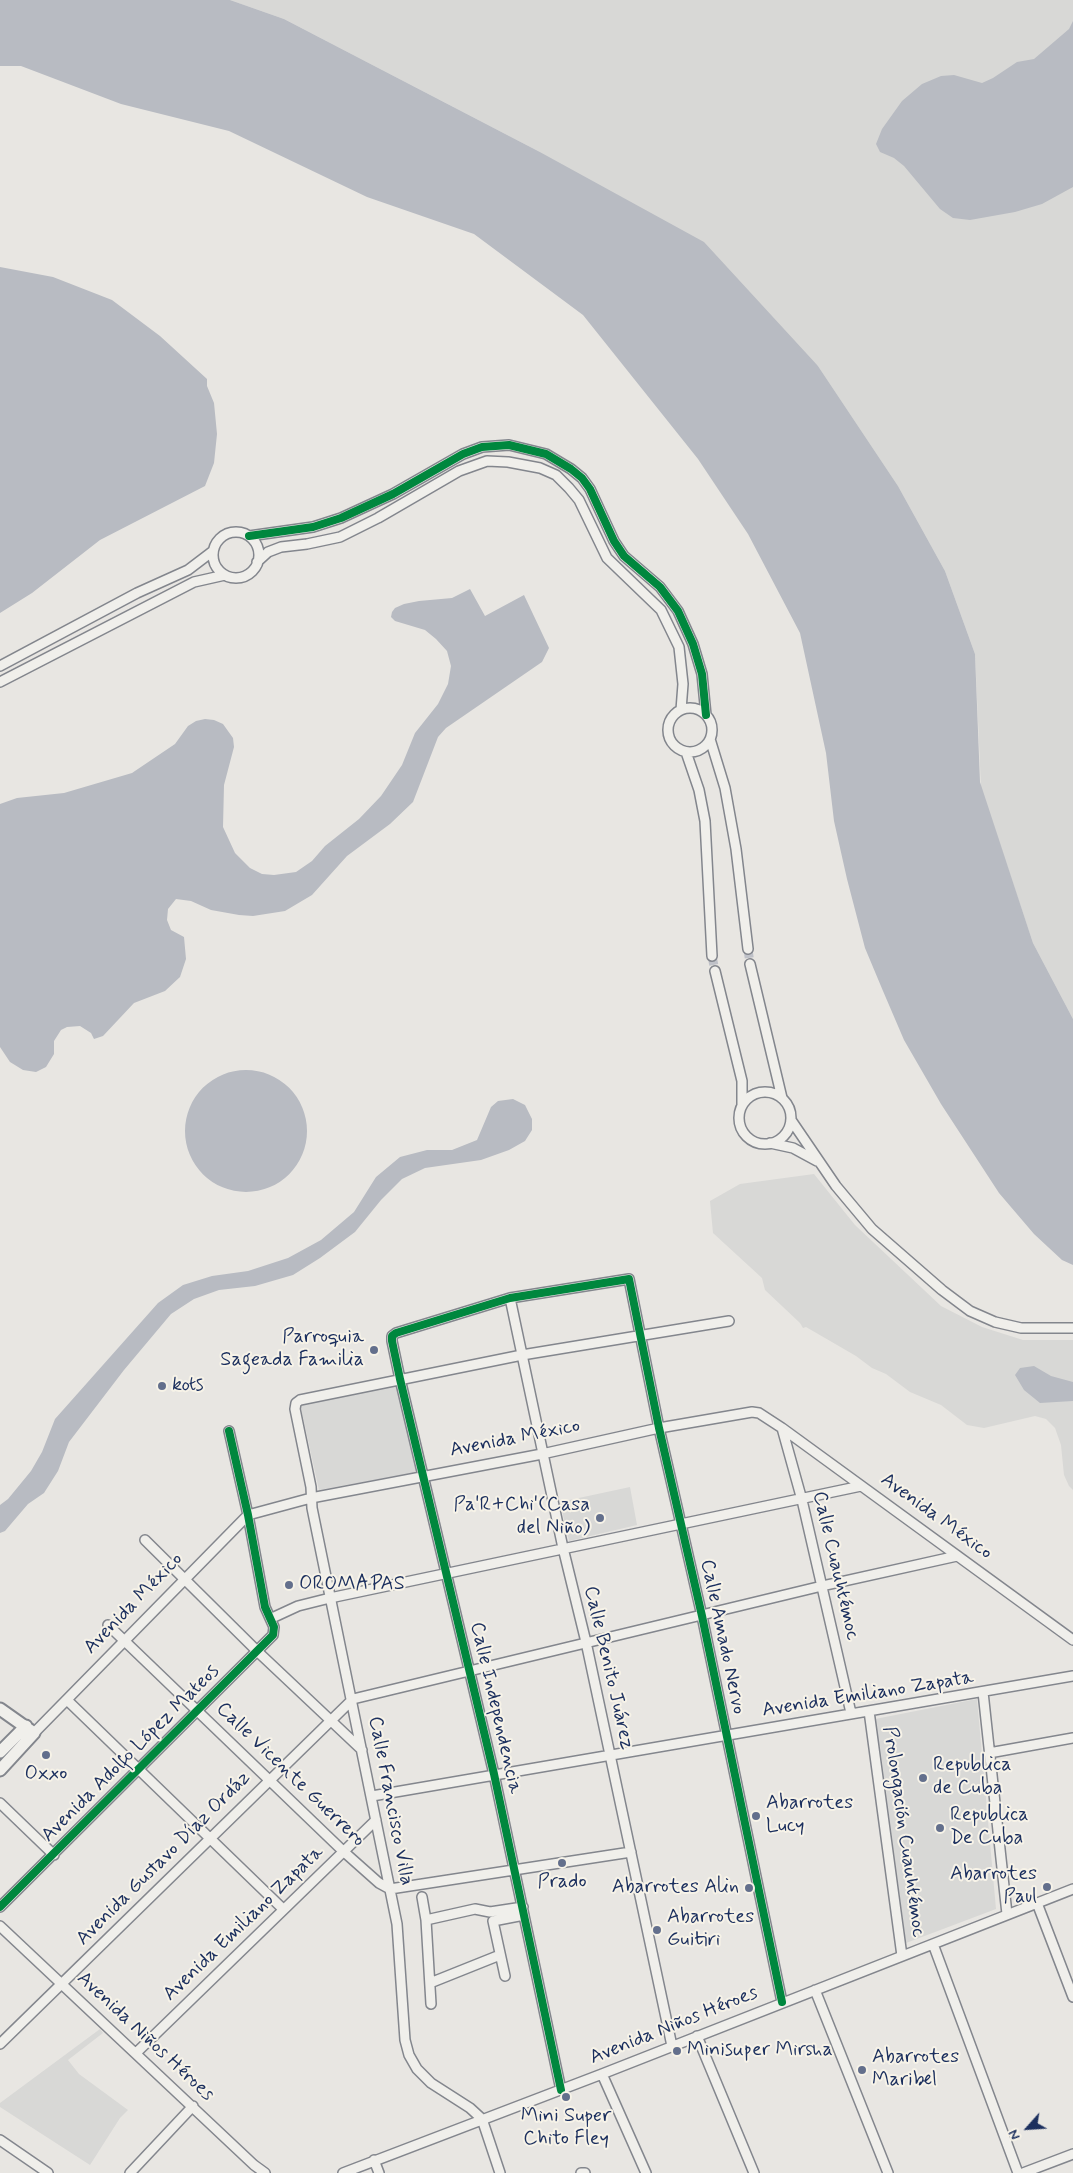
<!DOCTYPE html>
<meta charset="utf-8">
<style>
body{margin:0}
#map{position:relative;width:1073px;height:2173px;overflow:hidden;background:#e8e6e2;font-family:Mynerve,sans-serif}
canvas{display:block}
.north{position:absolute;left:1003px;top:2103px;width:50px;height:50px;-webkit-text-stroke:4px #f7f3e8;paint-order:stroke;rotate:244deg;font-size:14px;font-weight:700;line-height:20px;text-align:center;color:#1b2f5e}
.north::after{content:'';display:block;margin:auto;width:18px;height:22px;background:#1b2f5e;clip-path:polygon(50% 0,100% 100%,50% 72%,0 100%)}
</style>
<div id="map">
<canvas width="1073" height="2173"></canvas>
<div class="north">N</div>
</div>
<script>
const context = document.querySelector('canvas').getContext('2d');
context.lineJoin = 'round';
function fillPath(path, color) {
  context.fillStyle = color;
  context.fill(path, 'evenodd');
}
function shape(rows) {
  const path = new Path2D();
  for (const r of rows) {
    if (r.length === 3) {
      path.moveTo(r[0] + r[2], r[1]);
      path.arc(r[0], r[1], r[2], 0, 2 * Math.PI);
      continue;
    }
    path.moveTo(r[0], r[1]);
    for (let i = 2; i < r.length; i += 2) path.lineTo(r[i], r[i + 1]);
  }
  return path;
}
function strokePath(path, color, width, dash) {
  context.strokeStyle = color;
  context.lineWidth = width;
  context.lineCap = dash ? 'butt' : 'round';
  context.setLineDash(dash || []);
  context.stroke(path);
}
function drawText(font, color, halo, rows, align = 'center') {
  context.font = font + ' Mynerve,sans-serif';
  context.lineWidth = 4;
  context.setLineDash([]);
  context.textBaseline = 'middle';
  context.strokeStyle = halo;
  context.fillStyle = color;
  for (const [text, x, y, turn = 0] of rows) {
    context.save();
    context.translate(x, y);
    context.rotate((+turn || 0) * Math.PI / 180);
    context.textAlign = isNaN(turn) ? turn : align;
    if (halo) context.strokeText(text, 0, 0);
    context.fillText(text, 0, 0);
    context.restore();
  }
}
fillPath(shape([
 [230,0,1073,0,1073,1019,1033,943,981,788,975,654,945,571,898,486,818,366,538,151,284,19],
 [814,1174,855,1225,941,1306,982,1327,1023,1340,1073,1340,1073,1490,1069,1486,1064,1475,1061,1445,1055,1428,1046,1419,1035,1416,984,1428,967,1425,941,1405,910,1392,886,1374,872,1368,856,1356,806,1327,803,1328,800,1323,765,1290,762,1278,713,1233,710,1201,740,1184],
 [397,1384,418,1472,319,1490,300,1404],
 [630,1487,637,1525,569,1541,560,1502],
 [977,1699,996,1909,906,1943,880,1746,878,1746,875,1719],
 [100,2029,103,2033,68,2060,79,2074,128,2110,120,2118,90,2165,0,2107,0,2103]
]), '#d8d8d6');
fillPath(shape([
 [0,0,230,0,284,19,538,151,704,242,818,366,898,486,945,571,975,654,980,782,1033,943,1073,1019,1073,1265,1062,1260,1034,1234,999,1193,941,1104,904,1040,883,991,865,948,847,879,834,821,826,753,800,633,748,534,698,459,583,315,474,234,367,197,229,131,121,104,21,66,0,66],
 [1073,21,1073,187,1042,204,1015,212,970,220,953,218,940,209,904,166,894,158,880,152,876,144,882,129,902,101,922,84,941,76,954,75,982,83,993,78,1017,62,1034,59,1069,29],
 [0,267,53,277,112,300,160,336,207,379,207,386,214,403,217,434,214,463,205,486,100,540,32,593,0,613],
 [470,589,485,616,524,595,549,648,542,662,446,728,438,737,413,802,390,824,347,856,312,895,285,911,253,916,239,915,211,910,191,901,176,899,168,909,167,920,171,930,184,937,186,959,180,977,165,991,134,1003,103,1036,94,1039,91,1033,80,1026,67,1027,61,1030,54,1041,54,1054,46,1067,36,1072,23,1070,10,1062,0,1047,0,804,17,798,64,793,132,773,175,744,188,726,196,721,205,719,214,720,223,724,233,738,234,747,224,785,223,827,235,853,250,868,262,874,274,875,296,872,312,861,325,846,359,819,381,796,402,765,415,733,438,704,448,684,451,666,447,651,436,639,425,630,395,621,391,617,392,612,395,608,404,604,419,601,452,598],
 [246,1131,61],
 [513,1099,525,1105,532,1119,532,1130,525,1141,509,1150,481,1160,425,1168,402,1179,381,1200,355,1232,320,1258,293,1275,255,1286,219,1290,194,1299,171,1314,124,1370,69,1442,58,1471,44,1493,28,1504,5,1531,0,1533,0,1505,8,1499,31,1471,42,1452,55,1419,158,1303,183,1285,212,1276,248,1271,288,1258,321,1240,354,1212,376,1177,400,1157,427,1150,452,1150,477,1140,491,1107,498,1101],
 [1034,1366,1051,1376,1073,1382,1073,1401,1040,1403,1024,1390,1015,1375,1020,1368]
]), '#b8bbc2');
strokePath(shape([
 [748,949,750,964],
 [712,956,715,971]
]), '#bfc1c8', 9, [9, 4.5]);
const minor = shape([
 [236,555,23],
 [249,536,313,527,341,518,393,494,463,454,482,447,509,445,546,454,571,469,582,478,590,489,614,541,624,556,660,587,678,611,693,644,702,674,706,715],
 [257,562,268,552,281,547,307,544,340,537,378,518,459,471,487,461,508,462,540,468,556,475,569,488,579,500,607,558,661,610,679,647,683,684,681,710],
 [0,666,137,593,188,570,213,551],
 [0,682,194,582,225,575],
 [690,730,22],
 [710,739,725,788,736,849,748,949],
 [686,752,699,790,705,821,712,956],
 [750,964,782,1098],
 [715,971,742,1081,742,1105],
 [765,1118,26],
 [791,1120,836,1186,872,1229,942,1290,970,1311,995,1322,1021,1328,1073,1328],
 [770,1143,793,1148,817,1161],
 [510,1298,563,1548,586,1642,672,2046],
 [782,1428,802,1500,851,1713],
 [145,1540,257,1651,362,1750],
 [272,1618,298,1606,330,1598,861,1486],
 [108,1625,343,1851,379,1883,390,1889,631,1852],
 [983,1692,1007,1914],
 [67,1700,283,1909],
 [869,1711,902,1956],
 [34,1733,248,1515,311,1498,542,1454,659,1428,752,1412,759,1413,782,1428,1073,1640],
 [989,1753,1073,1738],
 [372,1796,1073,1676],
 [0,1803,54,1855],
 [422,1897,426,1920,431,2004],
 [1037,1903,1073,1997],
 [0,1907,273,1635,274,1627,265,1607,248,1515,229,1431],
 [426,1920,475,1909,490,1912,523,1907],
 [0,1926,254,2165,265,2173],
 [933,1944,1018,2173],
 [505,1976,493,1921,524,1915],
 [430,1983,500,1955],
 [815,1990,888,2173],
 [697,2036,754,2173],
 [0,2044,353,1699,822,1586,957,1556],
 [136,2053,376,1820],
 [602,2074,646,2173],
 [561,2090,494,1774,400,1379,392,1341,392,1336,396,1333,510,1298,629,1279,659,1428,702,1616,782,2002],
 [0,2140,48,2173],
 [374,2160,379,2173],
 [130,2173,193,2106],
 [343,2173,602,2074,1073,1889],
 [500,2173,482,2119,470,2108,431,2083,417,2069,409,2055,405,2040,397,1924,312,1508,311,1487,295,1409,296,1403,300,1400,522,1355,729,1321],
 [581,2173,585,2173],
 [1023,2173,1073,2154]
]);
const tertiary = shape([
 [0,1709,34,1733,0,1770],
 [0,1752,26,1726]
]);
strokePath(minor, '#83868d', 12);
strokePath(tertiary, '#83868d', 15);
strokePath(minor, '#f0efeb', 9);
strokePath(tertiary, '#f0efeb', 11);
strokePath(shape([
 [249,536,313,527,341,518,393,494,463,454,482,447,509,445,546,454,571,469,582,478,590,489,614,541,624,556,660,587,678,611,693,644,702,674,706,715],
 [0,1907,273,1635,274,1627,265,1607,248,1515,229,1431],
 [561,2090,494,1774,400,1379,392,1341,392,1336,396,1333,510,1298,629,1279,659,1428,702,1616,782,2002]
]), '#00873e', 8);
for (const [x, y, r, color] of [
 [374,1350,5,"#636f8c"],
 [162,1386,5,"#636f8c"],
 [600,1518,5,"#636f8c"],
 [289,1585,5,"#636f8c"],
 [46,1755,5,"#636f8c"],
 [923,1778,5,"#636f8c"],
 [756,1816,5,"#636f8c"],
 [940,1828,5,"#636f8c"],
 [562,1863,5,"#636f8c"],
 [1047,1887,5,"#636f8c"],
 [749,1888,5,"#636f8c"],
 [657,1930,5,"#636f8c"],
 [677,2051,5,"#636f8c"],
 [862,2070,5,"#636f8c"],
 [566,2097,5,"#636f8c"]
]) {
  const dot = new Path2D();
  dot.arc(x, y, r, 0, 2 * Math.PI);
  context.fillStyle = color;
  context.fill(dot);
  strokePath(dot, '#f7f3e8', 2);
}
drawText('20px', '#1b2f5e', '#f7f3e8', [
 ["Parroquia",364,1338,"right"],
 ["Sageada Familia",364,1361,"right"],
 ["kots",172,1386],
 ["Pa'R+Chi'(Casa",590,1506,"right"],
 ["del Niño)",590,1529,"right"],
 ["OROMAPAS",299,1585],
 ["Republica",933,1766],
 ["de Cuba",933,1789],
 ["Oxxo",46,1775,"center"],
 ["Abarrotes",766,1804],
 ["Lucy",766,1827],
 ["Republica",950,1816],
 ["De Cuba",950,1839],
 ["Abarrotes",1037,1875,"right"],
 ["Paul",1037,1898,"right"],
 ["Prado",562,1883,"center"],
 ["Abarrotes Alin",739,1888,"right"],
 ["Abarrotes",667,1918],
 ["Guitiri",667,1941],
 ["Minisuper Mirsha",687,2051],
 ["Abarrotes",872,2058],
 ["Maribel",872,2081],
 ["Mini Super",566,2117,"center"],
 ["Chito Fley",566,2140,"center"]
], 'left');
drawText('20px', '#1b2f5e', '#f7f3e8', [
 ["Avenida México",515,1439,-11],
 ["Avenida México",936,1517,36],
 ["Calle Cuauhtémoc",835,1566,77],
 ["Avenida México",134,1604,-46],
 ["Calle Amado Nervo",722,1637,78],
 ["Calle Benito Juárez",608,1668,77],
 ["Avenida Emiliano Zapata",868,1695,-9],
 ["Calle Independencia",495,1708,77],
 ["Avenida Adolfo López Mateos",131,1754,-45],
 ["Calle Vicente Guerrero",290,1775,44],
 ["Calle Francisco Villa",390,1801,79],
 ["Prolongación Cuauhtémoc",903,1832,82],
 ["Avenida Gustavo Díaz Ordáz",164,1859,-45],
 ["Avenida Emiliano Zapata",244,1924,-44],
 ["Avenida Niños Héroes",674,2026,-22],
 ["Avenida Niños Héroes",145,2037,43]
]);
</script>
